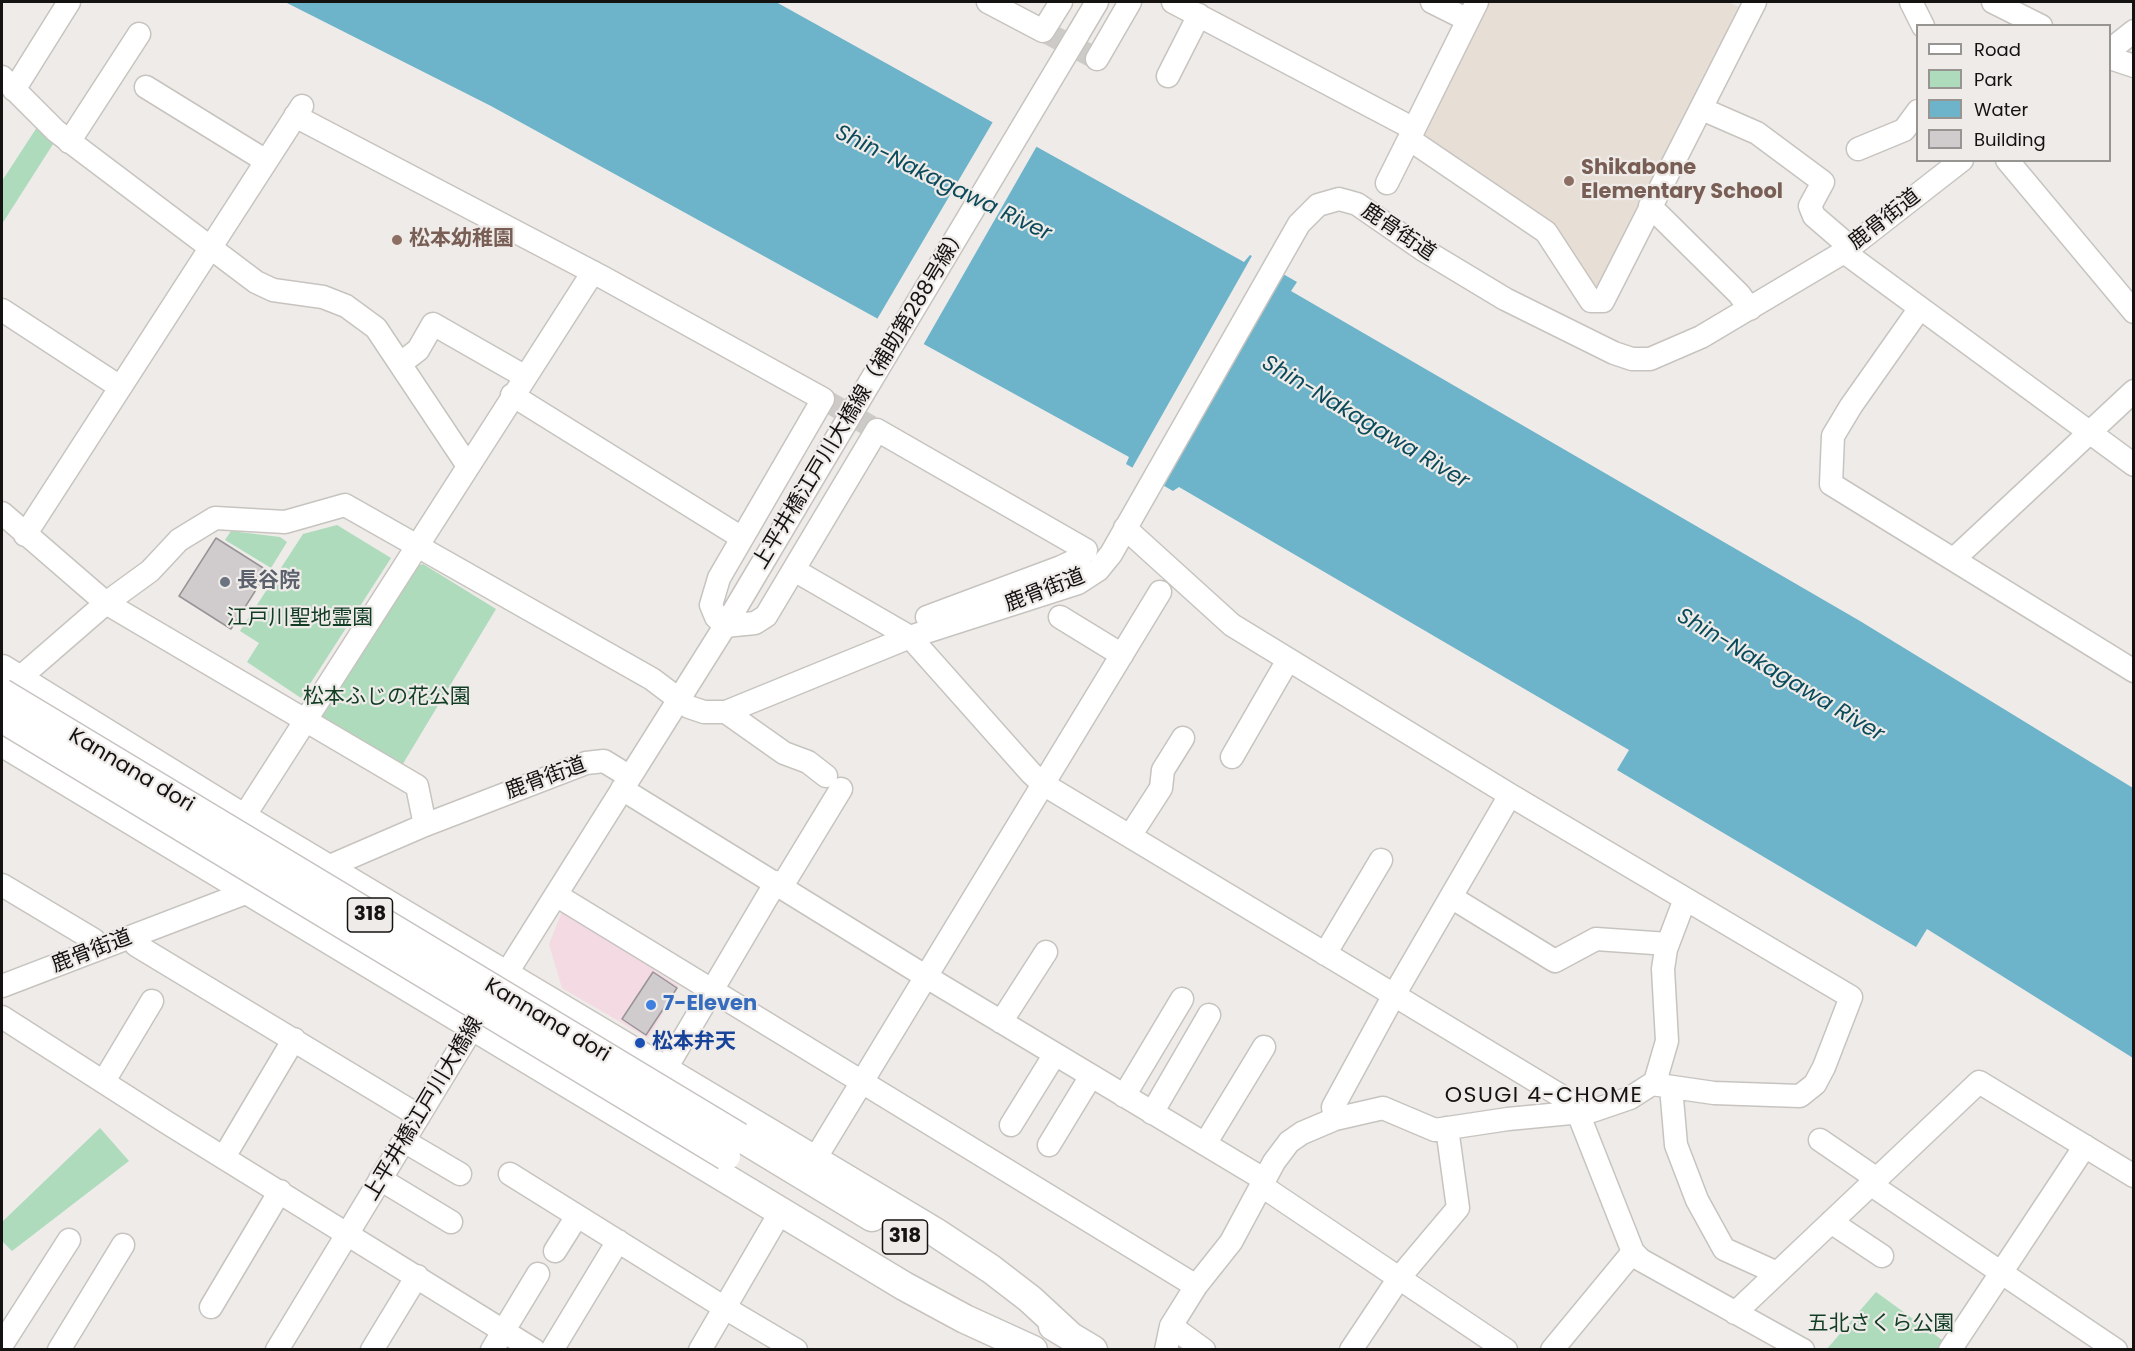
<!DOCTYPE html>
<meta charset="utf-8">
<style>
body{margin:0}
#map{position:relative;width:2135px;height:1351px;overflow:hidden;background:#eeebe8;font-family:Poppins,sans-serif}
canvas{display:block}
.frame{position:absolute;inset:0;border:3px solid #141312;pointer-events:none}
.legend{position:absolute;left:1916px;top:24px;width:195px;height:138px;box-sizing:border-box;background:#eeebe8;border:2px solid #979592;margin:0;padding:8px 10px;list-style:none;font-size:18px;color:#141312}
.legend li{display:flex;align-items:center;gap:12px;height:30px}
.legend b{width:30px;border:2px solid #979592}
</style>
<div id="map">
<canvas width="2135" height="1351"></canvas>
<div class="frame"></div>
<ul class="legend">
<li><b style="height:8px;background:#fff"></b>Road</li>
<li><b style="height:16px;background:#addbbc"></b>Park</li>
<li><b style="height:16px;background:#6db4ca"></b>Water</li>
<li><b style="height:16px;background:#d0ccce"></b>Building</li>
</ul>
</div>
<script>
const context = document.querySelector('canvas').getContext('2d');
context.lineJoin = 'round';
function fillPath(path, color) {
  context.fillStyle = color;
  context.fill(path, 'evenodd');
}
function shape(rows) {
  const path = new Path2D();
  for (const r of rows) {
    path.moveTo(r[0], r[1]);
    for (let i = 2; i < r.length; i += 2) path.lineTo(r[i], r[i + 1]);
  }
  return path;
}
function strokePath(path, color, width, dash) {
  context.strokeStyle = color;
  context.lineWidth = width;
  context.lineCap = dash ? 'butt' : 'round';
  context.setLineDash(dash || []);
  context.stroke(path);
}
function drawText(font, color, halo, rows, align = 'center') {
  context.font = font + ' Poppins,"Noto Sans JP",sans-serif';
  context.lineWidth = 4.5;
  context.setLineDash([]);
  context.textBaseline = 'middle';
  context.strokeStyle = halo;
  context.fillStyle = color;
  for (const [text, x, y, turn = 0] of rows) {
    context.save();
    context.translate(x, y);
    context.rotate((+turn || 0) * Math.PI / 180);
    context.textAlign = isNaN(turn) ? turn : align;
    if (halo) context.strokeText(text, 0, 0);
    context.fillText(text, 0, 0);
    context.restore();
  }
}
fillPath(shape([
 [564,907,659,965,655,971,679,986,648,1038,562,988,549,944]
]), '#f4dae2');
fillPath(shape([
 [1484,2,1728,2,1745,10,1599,291,1594,291,1548,224,1421,138]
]), '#e7ded5');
fillPath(shape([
 [41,121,55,141,2,224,2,181],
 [337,525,391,558,301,698,247,662,259,643,240,631,303,534],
 [231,531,280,537,287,542,271,568,225,540],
 [423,564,496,609,401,767,325,723,320,713,413,568],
 [100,1128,129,1161,12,1251,2,1241,2,1222],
 [1876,1292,1949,1345,1946,1350,1826,1350]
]), '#addbbc');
fillPath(shape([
 [285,2,776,2,1244,262,1250,255,1297,282,1291,291,1860,621,2133,788,2133,1058,1927,929,1916,947,1617,770,1629,750,1179,487,1173,491,1126,464,1129,457,491,106]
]), '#6db4ca');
fillPath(shape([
 [994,120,1038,144,922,347,876,321],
 [1253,254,1283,271,1160,487,1131,470]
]), '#eeebe8');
const building = shape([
 [216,538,268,571,231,629,179,596,216,538],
 [653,972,677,988,646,1035,622,1019,653,972]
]);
fillPath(building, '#d0ccce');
strokePath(building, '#979396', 1.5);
strokePath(shape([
 [1043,31,1097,59],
 [823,399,877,430]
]), '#cdcbc8', 22, [22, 11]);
const minor = shape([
 [988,2,1043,31,1061,2],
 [1173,2,1414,129],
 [1432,2,1468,20],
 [1477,2,1409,139,1546,232,1591,301,1603,301,1755,2],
 [1911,2,1923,26],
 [1993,2,2041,26],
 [1078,34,1097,2],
 [2110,50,2134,31],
 [2110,58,2134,66],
 [1097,59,1130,2],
 [1168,76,1199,15],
 [2,77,56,131,256,282,273,290,323,297,346,306,376,328,468,466],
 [146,87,266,161],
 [14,90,69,2],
 [1702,109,1757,133,1823,182,1810,206,1814,216,1850,247],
 [295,116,604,278,823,399,719,578,711,605,716,617,725,626,755,623,766,616,877,430,1086,550,1078,559,1061,567,927,617],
 [69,142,139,34],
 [1858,149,1904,130,1918,111],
 [2007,160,2134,312],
 [1387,183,1409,139],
 [1650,206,1739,294,1750,309],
 [1844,252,2134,465],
 [1920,308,1851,406,1833,436,1831,484,2134,671],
 [2,310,120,387],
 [401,363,418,350,433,324,524,376],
 [512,395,742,538],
 [2,513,106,603,417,786,425,825],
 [1125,528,1232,625,1510,795,1851,997,1824,1067,1815,1084,1800,1096,1714,1093,1652,1084],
 [25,535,302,106],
 [1954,559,2134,391],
 [794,570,910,637,1031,773,1043,784,1394,995,1333,1107,1335,1119],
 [1060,617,1122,655],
 [8,688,106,603,150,571,179,540,215,518,285,522,345,505,652,679,689,707,704,712,726,712,910,637,1078,583,1098,570,1111,554,1299,224,1318,205,1339,199,1357,204,1422,249,1505,299,1614,353,1632,359,1650,359,1701,337,1844,252,1962,160],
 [726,712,784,753,808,762,826,776],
 [1232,757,1288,660],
 [622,789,925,976,1265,1180],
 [1510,795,1394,995,1566,1099,1578,1113,1633,1252],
 [243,818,593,272],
 [1130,836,1161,788,1163,770,1183,738],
 [316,872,425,825,586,763,604,761,630,777],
 [2,885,94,940,99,949],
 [782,886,841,789],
 [556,895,1196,1286],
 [1451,897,1555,961,1596,939,1668,944],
 [133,936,136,945,419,1116],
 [1325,954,1381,860],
 [2,986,261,887],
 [2,1017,166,1122,534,1350],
 [1001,1022,1046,952],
 [665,1070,776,882],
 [104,1081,152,1001],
 [1671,1087,1676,1145,1697,1200,1724,1249,1777,1273],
 [1124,1096,1182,999],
 [1152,1113,1209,1015],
 [1011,1125,1055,1054],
 [1820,1140,1877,1179],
 [404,1141,460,1174],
 [1205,1144,1264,1047],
 [1049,1145,1091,1076],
 [224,1157,294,1039],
 [815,1159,1160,592],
 [510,1174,725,1308,796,1350],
 [380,1179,451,1222],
 [1870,1184,2116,1350],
 [1262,1186,1506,1350],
 [1831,1222,1882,1256],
 [555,1251,577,1216],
 [211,1307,280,1191],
 [1735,1313,1979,1082,2134,1176],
 [1171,1326,1204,1350],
 [3,1343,69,1240],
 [59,1350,123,1245],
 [277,1350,474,1025,725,626,870,382],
 [372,1350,417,1276],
 [492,1350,538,1274],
 [552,1350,618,1241],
 [700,1350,781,1211],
 [1166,1350,1171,1326,1196,1286,1231,1242,1274,1162,1289,1142,1302,1133,1335,1119,1383,1108,1435,1130,1508,1119,1592,1111,1630,1098,1655,1082,1667,1041,1663,969,1666,949,1685,899],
 [1351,1350,1399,1278,1458,1208,1447,1128],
 [1552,1350,1633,1252,1641,1260,1803,1350],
 [1950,1350,2085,1146]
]);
const major = shape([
 [2,669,243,818,935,1232,991,1269,1030,1299,1070,1336],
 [2,742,904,1286,965,1319,1033,1350],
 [745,1140,872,1217],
 [1053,1326,1093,1350]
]);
strokePath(minor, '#c7c4c0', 25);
strokePath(major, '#c7c4c0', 31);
strokePath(minor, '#fff', 22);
strokePath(major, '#fff', 28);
const minorBridge = shape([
 [870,382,1078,34]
]);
const majorBridge = shape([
 [2,693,739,1137],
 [2,718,726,1156]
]);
strokePath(minorBridge, '#c7c4c0', 25, []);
strokePath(majorBridge, '#c7c4c0', 31, []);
strokePath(minorBridge, '#fff', 22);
strokePath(majorBridge, '#fff', 28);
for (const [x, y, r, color] of [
 [1569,181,6,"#8d6e63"],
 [397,240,6,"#8d6e63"],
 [225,582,6,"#6b7280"],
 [651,1005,6,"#3f7fe0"],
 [640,1043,6,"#1a4fb4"]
]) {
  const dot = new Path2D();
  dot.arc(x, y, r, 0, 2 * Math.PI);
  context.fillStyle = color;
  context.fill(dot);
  strokePath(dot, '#eeebe8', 2);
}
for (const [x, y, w] of [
 [370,915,45],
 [905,1237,45]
]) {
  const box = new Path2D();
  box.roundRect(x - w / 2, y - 17, w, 34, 4.5);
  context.fillStyle = '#eeebe8';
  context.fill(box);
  strokePath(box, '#141312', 1.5);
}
drawText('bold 20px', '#141312', null, [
 ["318",370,915],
 ["318",905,1237]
]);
drawText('bold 21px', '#785e54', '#eeebe8', [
 ["Shikabone",1581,169],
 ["Elementary School",1581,193],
 ["松本幼稚園",409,240]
], 'left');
drawText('21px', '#141312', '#eeebe8', [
 ["鹿骨街道",1885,220,-38],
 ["鹿骨街道",1398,233,34],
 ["上平井橋江戸川大橋線（補助第288号線）",861,398,-59],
 ["鹿骨街道",1045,591,-21],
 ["Kannana dori",131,771,31],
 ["鹿骨街道",546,779,-20],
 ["鹿骨街道",92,952,-21],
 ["Kannana dori",547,1021,31],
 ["上平井橋江戸川大橋線",424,1109,-59]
]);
drawText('bold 21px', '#5b616d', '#eeebe8', [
 ["長谷院",237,582]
], 'left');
drawText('21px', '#113d24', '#eeebe8', [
 ["江戸川聖地霊園",300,619],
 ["松本ふじの花公園",387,698],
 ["五北さくら公園",1881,1325]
]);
drawText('bold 21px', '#366cbe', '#eeebe8', [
 ["7-Eleven",663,1005]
], 'left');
drawText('bold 21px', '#164399', '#eeebe8', [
 ["松本弁天",652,1043]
], 'left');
drawText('italic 22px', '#0b4a5a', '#eeebe8', [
 ["Shin-Nakagawa River",943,184,26],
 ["Shin-Nakagawa River",1365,423,31],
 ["Shin-Nakagawa River",1780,676,31]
]);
context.letterSpacing = '1.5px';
drawText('22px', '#141312', '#eeebe8', [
 ["OSUGI 4-CHOME",1544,1096]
]);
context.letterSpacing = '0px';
</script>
